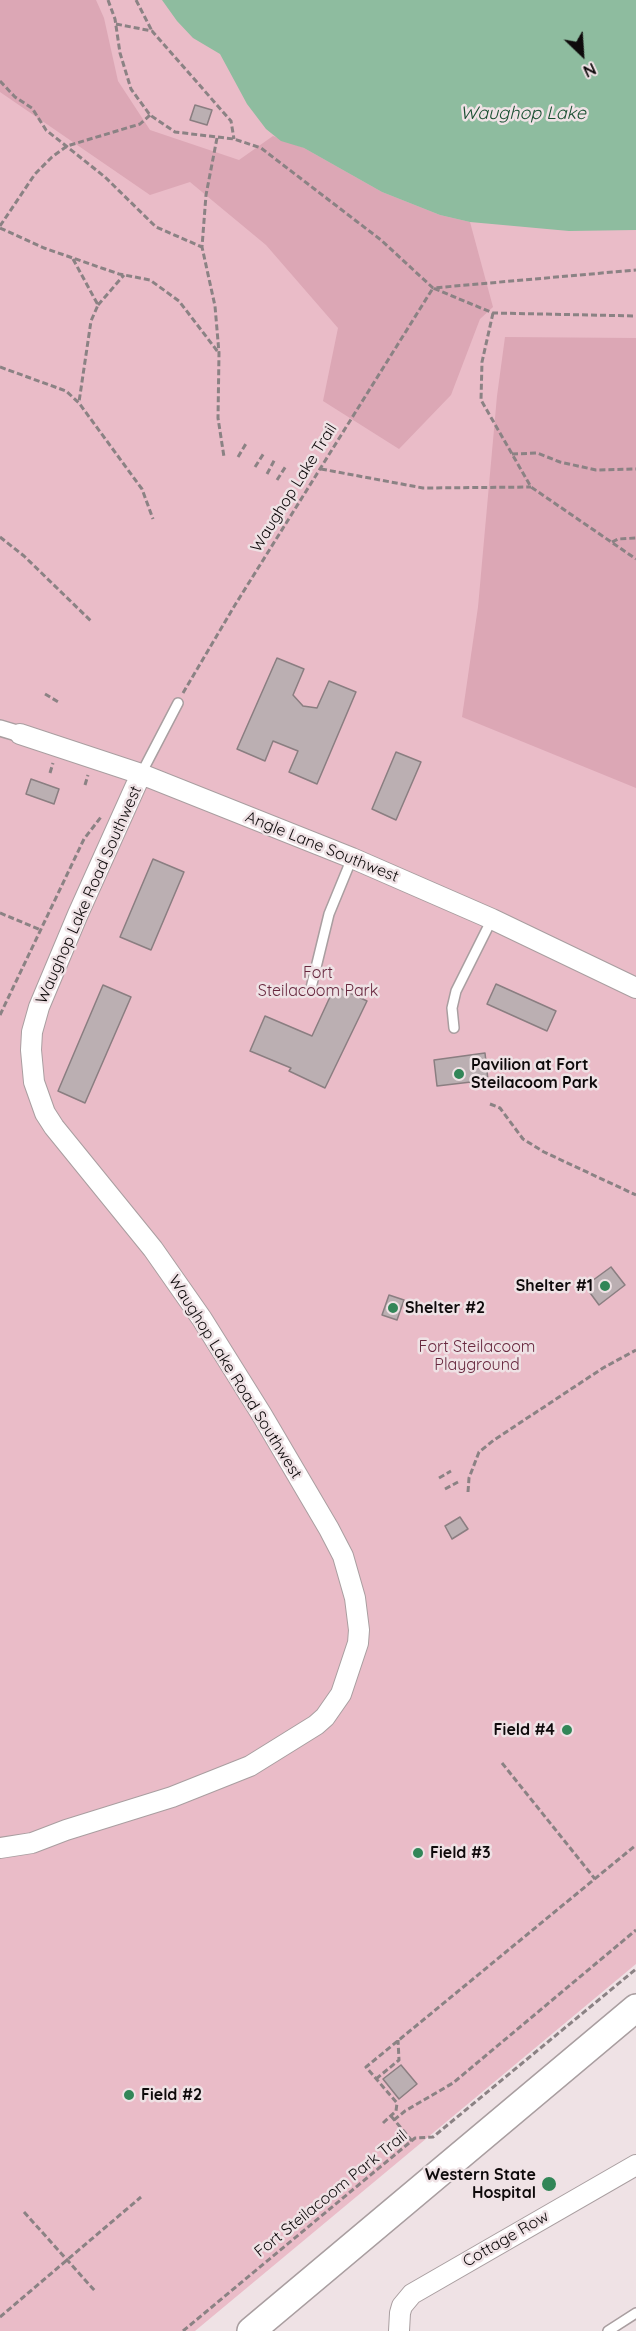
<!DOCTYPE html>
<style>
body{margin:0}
#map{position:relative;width:636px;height:2331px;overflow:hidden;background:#efe2e5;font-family:Quicksand,sans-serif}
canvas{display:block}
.north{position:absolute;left:552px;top:24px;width:60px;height:60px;-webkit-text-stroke:4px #efe2e5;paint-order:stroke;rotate:155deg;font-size:16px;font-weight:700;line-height:24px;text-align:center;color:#0e0a0b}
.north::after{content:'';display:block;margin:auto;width:21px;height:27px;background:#0e0a0b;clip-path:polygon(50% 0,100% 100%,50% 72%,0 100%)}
</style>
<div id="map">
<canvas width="636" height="2331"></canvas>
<div class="north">N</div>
</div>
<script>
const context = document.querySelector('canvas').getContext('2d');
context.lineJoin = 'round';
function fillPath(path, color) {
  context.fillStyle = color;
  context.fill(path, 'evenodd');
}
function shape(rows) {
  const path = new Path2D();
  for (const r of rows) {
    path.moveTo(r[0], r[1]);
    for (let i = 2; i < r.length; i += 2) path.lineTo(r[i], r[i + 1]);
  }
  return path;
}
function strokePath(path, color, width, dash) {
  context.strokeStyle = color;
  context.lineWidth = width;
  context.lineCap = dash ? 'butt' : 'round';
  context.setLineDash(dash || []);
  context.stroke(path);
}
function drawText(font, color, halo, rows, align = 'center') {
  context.font = font + ' Quicksand,sans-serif';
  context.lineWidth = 5;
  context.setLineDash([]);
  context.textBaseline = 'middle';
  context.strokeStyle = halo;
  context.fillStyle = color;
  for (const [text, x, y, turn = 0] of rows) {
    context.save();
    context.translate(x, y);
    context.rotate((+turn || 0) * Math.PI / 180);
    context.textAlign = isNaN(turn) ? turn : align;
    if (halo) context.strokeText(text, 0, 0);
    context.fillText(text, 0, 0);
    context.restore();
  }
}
fillPath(shape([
 [0,0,636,0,636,1964,195,2331,0,2331]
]), '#eabcc8');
fillPath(shape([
 [0,0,96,0,104,18,118,81,150,130,239,160,273,136,304,148,382,192,440,215,470,222,493,307,480,319,451,395,399,449,323,401,338,328,266,245,190,182,150,195,0,92],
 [505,337,636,338,636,788,462,717,478,607,497,396]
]), '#dca7b5');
fillPath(shape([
 [162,0,636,0,636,230,569,231,470,222,440,215,382,192,304,148,281,141,266,129,247,104,220,54,193,38,177,21]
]), '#8ebc9f');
const building = shape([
 [195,105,212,110,207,125,190,120,195,105],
 [277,658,304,669,293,695,303,706,317,708,329,681,356,692,317,784,289,772,298,751,273,741,265,761,237,749,277,658],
 [396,752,421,762,396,820,372,809,396,752],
 [31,779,59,789,54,804,26,794,31,779],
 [153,859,184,872,151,950,120,937,153,859],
 [496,984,556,1011,547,1031,487,1004,496,984],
 [103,985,131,997,85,1103,58,1091,103,985],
 [335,986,367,1001,325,1088,289,1071,291,1068,250,1051,265,1016,312,1036,335,986],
 [485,1053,488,1080,437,1086,434,1060,485,1053],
 [611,1267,625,1285,599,1305,585,1286,611,1267],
 [389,1295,404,1300,397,1320,382,1315,389,1295],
 [460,1517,468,1529,452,1539,445,1526,460,1517],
 [401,2065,417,2084,399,2099,383,2079,401,2065]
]);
fillPath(building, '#bbafb2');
strokePath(building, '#8a7e81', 1.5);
const service = shape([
 [141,774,178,703],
 [311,988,329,914,352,858],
 [454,1028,452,1008,456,991,492,919],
 [608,2331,636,2313]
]);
const pedestrian = shape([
 [0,728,20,734]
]);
const minor = shape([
 [20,734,141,774,352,858,492,919,636,988],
 [0,1848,32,1843,66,1830,172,1797,250,1766,316,1725,325,1717,341,1694,358,1643,359,1630,355,1598,343,1556,329,1529,262,1415,202,1319,153,1249,54,1127,45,1113,34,1082,31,1050,32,1032,39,1007,78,914,141,774],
 [399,2331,400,2313,402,2306,412,2294,636,2165]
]);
const secondary = shape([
 [251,2331,636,2008]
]);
strokePath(service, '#a99ea0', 12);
strokePath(pedestrian, '#a99ea0', 18);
strokePath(minor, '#a99ea0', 22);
strokePath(secondary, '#a99ea0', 30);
strokePath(shape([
 [108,0,115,19,120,53,131,89,150,115,175,132,234,139,261,148,381,240,433,288,636,270],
 [136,0,152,31],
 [116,24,152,31,231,121,234,139],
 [0,81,15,97,32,108,46,130,105,177,156,227,202,247],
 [217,138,206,195,202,247,215,306,219,353,218,418,224,457],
 [0,226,35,174,52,157,67,146,140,124,150,115],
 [0,228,44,248,119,274,150,280,179,301,218,352],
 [73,259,98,305,91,321,79,402],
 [98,305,124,275],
 [493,313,482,362,481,400,531,487,636,559],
 [0,367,66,391,79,403,142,489,153,519],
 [512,454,537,453,560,462,596,470,636,469],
 [238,457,247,442],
 [255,467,264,453],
 [321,469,423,488,531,487],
 [267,474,275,459],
 [277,480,286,466],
 [0,537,24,556,91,621],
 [612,542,618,539,636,538],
 [183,693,235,605,433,288,493,313,636,316],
 [45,694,60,703],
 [50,773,53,763],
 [85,785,88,775],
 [0,913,41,930],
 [0,1015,84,839,101,817],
 [490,1104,500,1108,523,1139,544,1152,636,1195],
 [439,1478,451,1471],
 [445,1489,458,1482],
 [468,1492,469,1478,479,1452,494,1440,603,1368,636,1350],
 [502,1763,595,1879],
 [376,2079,399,2060,398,2040],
 [391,2116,412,2141],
 [394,2120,405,2111,453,2083,636,1930],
 [383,2123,396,2111,397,2103,366,2067,636,1845],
 [24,2212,95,2291],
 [0,2317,141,2197],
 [183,2331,415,2138,433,2137,636,1969]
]), '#8b8284', 3, [6, 3]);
strokePath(service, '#fff', 9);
strokePath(pedestrian, '#fff', 15);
strokePath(minor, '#fff', 20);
strokePath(secondary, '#fff', 27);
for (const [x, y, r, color] of [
 [459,1074,6,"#328658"],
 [605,1286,6,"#328658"],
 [393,1308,6,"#328658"],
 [567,1730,6,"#328658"],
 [418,1853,6,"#328658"],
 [129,2095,6,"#328658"],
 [549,2184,8,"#328658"]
]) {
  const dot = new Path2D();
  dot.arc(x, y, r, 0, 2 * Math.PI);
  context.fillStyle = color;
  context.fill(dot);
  strokePath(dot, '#efe2e5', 2);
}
drawText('16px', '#0e0a0b', '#efe2e5', [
 ["Waughop Lake Trail",294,488,-58],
 ["Angle Lane Southwest",322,847,22],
 ["Waughop Lake Road Southwest",89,895,-66],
 ["Waughop Lake Road Southwest",235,1377,58],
 ["Fort Steilacoom Park Trail",331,2194,-39],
 ["Cottage Row",506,2239,-30]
]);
drawText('16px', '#67273e', '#efe2e5', [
 ["Fort",318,973],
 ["Steilacoom Park",318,991],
 ["Fort Steilacoom",477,1347],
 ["Playground",477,1365]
]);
drawText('bold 16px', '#0e0a0b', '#efe2e5', [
 ["Pavilion at Fort",471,1065],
 ["Steilacoom Park",471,1083],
 ["Shelter #1",593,1286,"right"],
 ["Shelter #2",405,1308],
 ["Field #4",555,1730,"right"],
 ["Field #3",430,1853],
 ["Field #2",141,2095],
 ["Western State",536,2175,"right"],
 ["Hospital",536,2193,"right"]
], 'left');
drawText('italic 18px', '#184e31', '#efe2e5', [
 ["Waughop Lake",523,114]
]);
</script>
